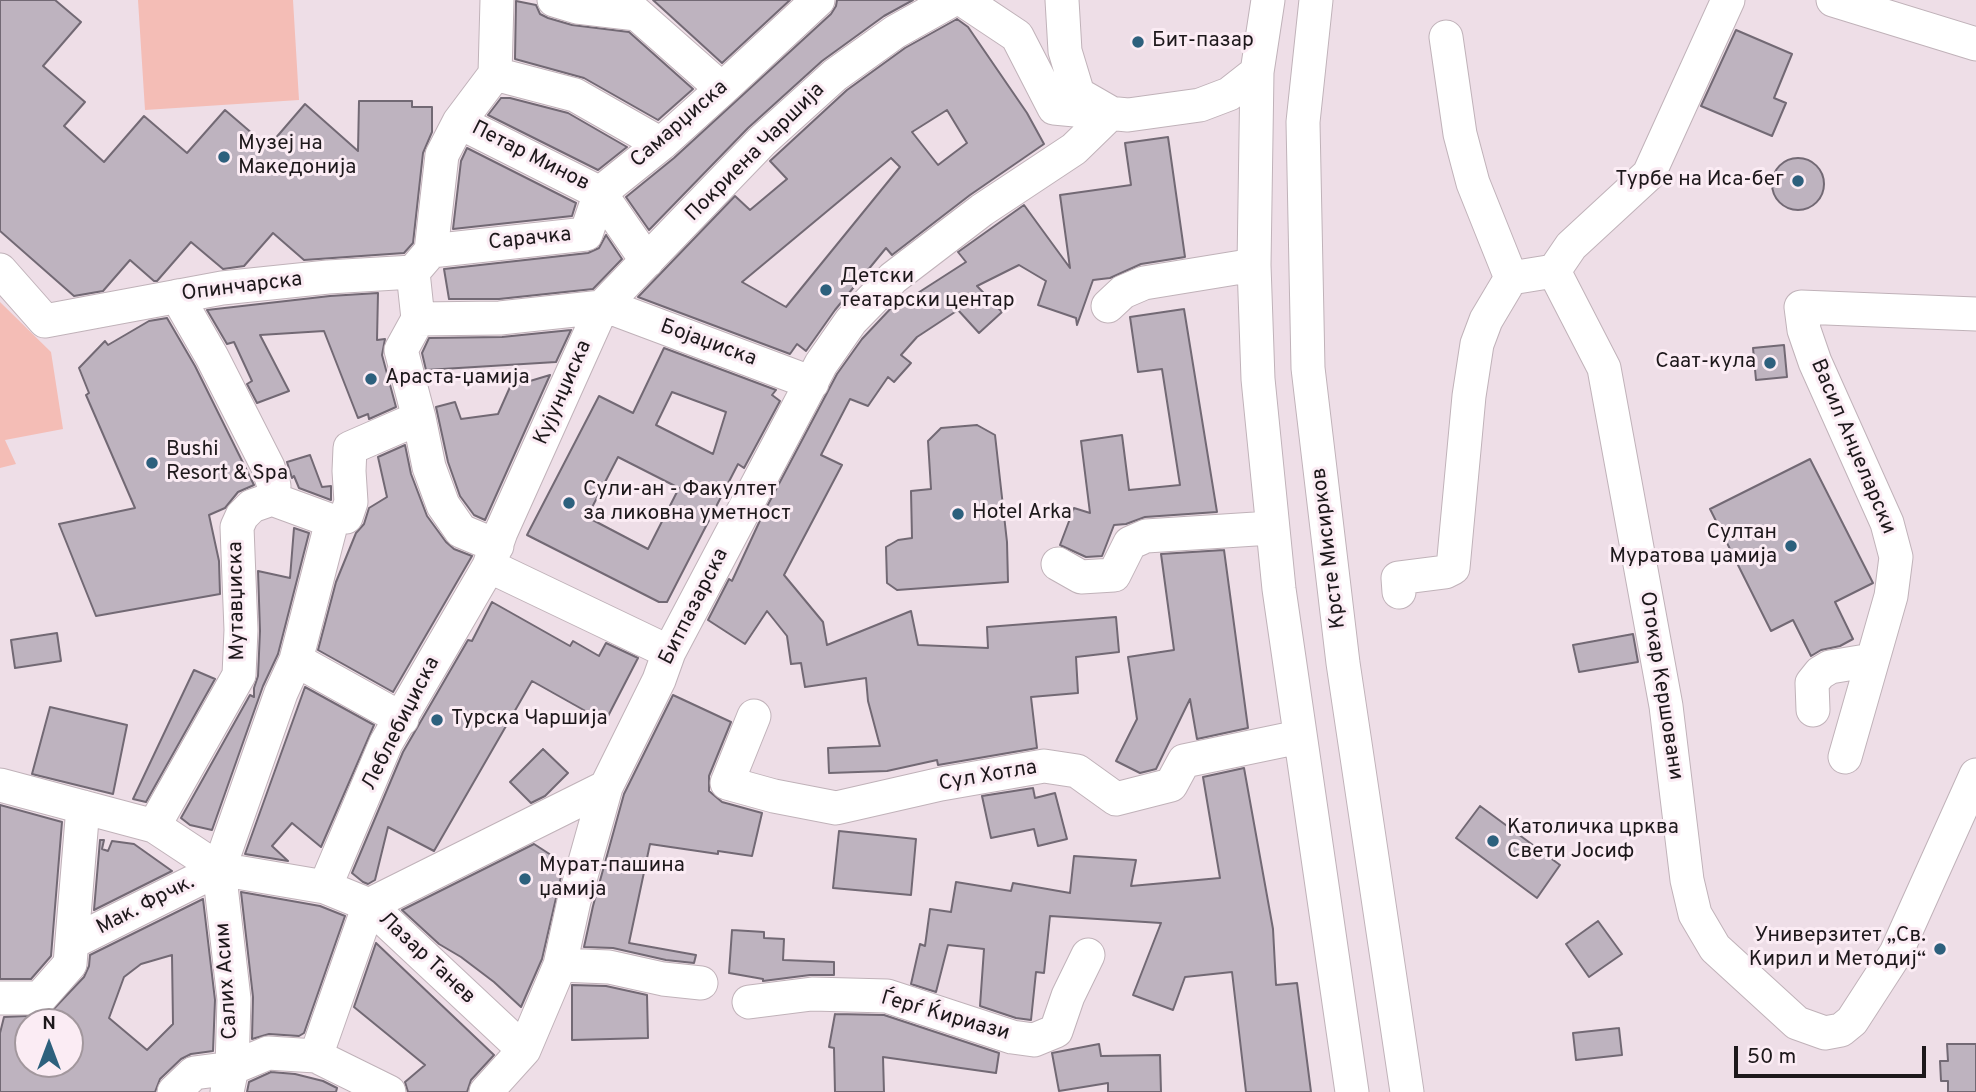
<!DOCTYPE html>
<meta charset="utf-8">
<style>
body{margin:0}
#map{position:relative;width:1976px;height:1092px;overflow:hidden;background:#eedee7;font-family:Overpass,sans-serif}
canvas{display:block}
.north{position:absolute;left:14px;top:1008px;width:70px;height:70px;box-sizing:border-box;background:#fbecf4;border:2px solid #a2979d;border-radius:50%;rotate:0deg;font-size:19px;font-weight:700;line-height:28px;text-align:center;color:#1d181b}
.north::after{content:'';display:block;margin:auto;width:24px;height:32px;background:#2d607d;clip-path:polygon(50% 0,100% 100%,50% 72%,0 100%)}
.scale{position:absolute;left:1734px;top:1046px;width:192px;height:32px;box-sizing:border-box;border:4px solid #1d181b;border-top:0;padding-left:9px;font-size:21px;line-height:24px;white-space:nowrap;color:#1d181b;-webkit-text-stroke:5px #fbecf4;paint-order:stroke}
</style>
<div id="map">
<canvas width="1976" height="1092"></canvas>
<div class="north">N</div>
<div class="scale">50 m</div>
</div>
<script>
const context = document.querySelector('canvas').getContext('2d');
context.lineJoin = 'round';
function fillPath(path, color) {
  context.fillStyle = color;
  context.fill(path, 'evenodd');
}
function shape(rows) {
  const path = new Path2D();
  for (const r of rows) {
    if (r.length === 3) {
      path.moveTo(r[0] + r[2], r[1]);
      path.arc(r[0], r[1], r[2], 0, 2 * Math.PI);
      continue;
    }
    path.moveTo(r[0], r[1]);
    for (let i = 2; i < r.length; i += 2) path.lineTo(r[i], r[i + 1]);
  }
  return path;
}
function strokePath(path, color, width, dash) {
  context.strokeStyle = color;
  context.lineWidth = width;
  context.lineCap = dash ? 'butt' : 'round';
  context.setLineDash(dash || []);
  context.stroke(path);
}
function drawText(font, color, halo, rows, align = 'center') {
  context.font = font + ' Overpass,sans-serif';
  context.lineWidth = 6;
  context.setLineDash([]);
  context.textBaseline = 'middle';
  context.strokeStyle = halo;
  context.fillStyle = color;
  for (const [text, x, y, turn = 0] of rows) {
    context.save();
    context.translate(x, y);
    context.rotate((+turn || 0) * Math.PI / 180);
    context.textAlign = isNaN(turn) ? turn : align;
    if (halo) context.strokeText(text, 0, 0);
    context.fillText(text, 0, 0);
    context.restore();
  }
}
fillPath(shape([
 [138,0,293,0,299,100,145,110],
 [0,302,51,352,63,429,5,440,16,464,0,468]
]), '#f4bdb6');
const building = shape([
 [0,0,55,0,81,22,43,66,85,102,64,126,104,162,144,116,187,153,225,110,268,147,305,104,358,151,359,101,412,101,412,107,432,107,432,132,423,153,413,243,404,253,304,260,273,233,244,266,223,269,191,242,157,281,154,281,130,260,103,291,74,296,0,231,0,0],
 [653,0,790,0,722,63,653,0],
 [837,0,913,0,884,16,822,61,748,128,649,230,626,197,674,158,831,14,836,6,837,0],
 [516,1,536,5,540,14,548,18,572,25,629,32,693,89,658,120,584,78,515,59,516,1],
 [957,19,968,27,1027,113,1044,144,970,195,892,255,886,248,835,310,806,351,797,344,790,354,638,297,735,196,750,210,787,179,770,161,847,90,905,48,957,19],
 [947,110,967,143,938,165,912,132,947,110],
 [891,158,900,167,786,307,742,282,891,158],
 [1736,30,1792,54,1774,98,1786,103,1772,136,1701,106,1736,30],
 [501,98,510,98,568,113,627,147,598,170,488,115,501,98],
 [1168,137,1185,257,1141,264,1110,278,1093,280,1077,325,1076,318,1038,305,1046,281,1019,265,977,286,1002,312,979,333,958,310,917,337,901,355,911,363,894,382,888,377,868,406,850,399,821,455,842,465,784,575,823,622,827,645,911,611,918,645,988,648,987,627,1116,617,1119,652,1076,657,1078,693,1031,697,1037,748,938,765,937,760,887,771,829,773,828,748,880,746,868,701,866,678,805,687,801,663,791,664,787,636,767,611,745,644,708,620,729,579,732,581,763,514,837,374,862,339,894,305,896,307,966,262,958,252,1024,205,1070,268,1060,195,1131,185,1125,143,1168,137],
 [467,148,576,203,572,216,453,229,461,161,467,148],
 [1798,184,26],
 [606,235,622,259,593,289,499,299,449,299,444,269,588,253,599,248,606,235],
 [378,293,377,340,385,339,382,355,396,407,369,419,368,414,358,418,324,331,260,335,289,391,257,403,247,384,252,381,234,342,227,344,207,310,330,296,378,293],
 [1184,309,1217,512,1145,517,1126,524,1114,525,1102,556,1086,557,1060,545,1074,508,1090,513,1081,441,1122,435,1129,490,1180,485,1162,369,1138,372,1130,317,1184,309],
 [167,318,195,366,254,485,238,492,225,508,209,515,219,561,220,594,96,616,59,524,135,508,86,395,89,393,79,368,105,341,108,345,149,321,167,318],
 [571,330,556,362,426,370,422,353,429,338,502,337,571,330],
 [1784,345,1787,377,1756,380,1753,348,1784,345],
 [664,348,776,390,772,395,780,401,744,468,738,464,667,602,659,602,527,535,599,396,633,413,664,348],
 [672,392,726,412,713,454,656,425,672,392],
 [618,457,679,488,648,549,587,517,618,457],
 [550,375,485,520,474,515,460,496,448,462,436,407,455,402,461,419,498,414,510,387,550,375],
 [977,425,995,435,1007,542,1008,582,897,590,887,583,886,547,898,540,912,538,911,491,931,489,928,441,941,428,977,425],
 [405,445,411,474,427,516,446,542,454,549,472,556,393,692,318,650,336,582,356,533,364,524,369,508,387,497,378,457,405,445],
 [310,455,322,487,331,486,331,500,299,488,294,476,292,478,287,462,310,455],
 [1810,459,1873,583,1835,602,1853,639,1840,646,1821,650,1811,656,1793,620,1771,631,1710,509,1810,459],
 [294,528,309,533,278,654,263,686,212,830,190,825,181,818,250,695,254,697,254,688,258,676,260,631,258,571,290,578,294,528],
 [1224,550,1248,728,1197,739,1190,699,1156,769,1140,773,1116,761,1137,719,1128,657,1174,650,1161,554,1224,550],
 [492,602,570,646,573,641,599,656,606,643,638,658,605,722,532,681,434,851,388,827,375,880,368,884,363,882,352,873,403,752,468,640,472,641,492,602],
 [57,633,61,661,15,668,11,640,57,633],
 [1633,634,1638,662,1579,672,1573,645,1633,634],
 [194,670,215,679,146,802,133,799,194,670],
 [305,687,374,725,321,847,292,823,272,846,288,861,245,854,305,687],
 [673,695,731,722,709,776,709,791,722,802,762,813,752,856,718,851,718,854,650,844,629,943,696,955,694,963,666,960,613,948,584,947,593,906,624,794,673,695],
 [50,707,127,725,113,794,32,774,50,707],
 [543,749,568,773,545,796,531,803,510,782,543,749],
 [1244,768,1273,929,1276,985,1297,983,1311,1092,1246,1092,1232,972,1185,977,1173,1010,1133,995,1161,923,1050,916,1044,973,1036,972,1031,1020,1016,1018,980,1006,984,949,948,945,936,992,911,984,920,944,925,946,930,909,951,912,956,882,1011,891,1013,883,1070,893,1074,856,1136,860,1131,886,1220,878,1203,777,1244,768],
 [1033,788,1035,798,1055,793,1067,839,1038,846,1034,829,991,838,982,796,1033,788],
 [0,805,62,822,51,956,31,979,0,979,0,805],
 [1480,806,1560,865,1537,898,1456,838,1480,806],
 [839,831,916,839,911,895,833,888,839,831],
 [100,840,104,840,102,849,108,851,112,841,134,844,172,871,94,910,100,840],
 [534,844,551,855,562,872,542,959,521,1007,494,982,461,957,439,944,402,910,534,844],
 [241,892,320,906,345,916,304,1033,299,1036,269,1034,252,1039,253,997,241,892],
 [203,899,215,1000,213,1051,191,1054,181,1059,160,1079,155,1092,0,1092,0,1033,4,1017,48,1015,84,977,89,966,90,955,203,899],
 [172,955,173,1024,147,1050,109,1018,124,977,141,964,172,955],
 [28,1022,70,1022,70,1064,28,1064,28,1022],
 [1598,921,1622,954,1589,977,1566,944,1598,921],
 [732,930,764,932,764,938,784,939,783,960,834,962,834,975,810,975,763,981,763,979,729,973,732,930],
 [376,943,494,1055,471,1080,467,1092,408,1092,405,1082,425,1065,354,1007,376,943],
 [572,985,606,986,647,995,648,1038,572,1040,572,985],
 [835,1014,884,1015,999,1053,996,1073,883,1057,884,1092,835,1092,834,1048,829,1047,835,1014],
 [1619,1028,1622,1055,1576,1060,1573,1033,1619,1028],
 [1099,1044,1101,1056,1160,1055,1161,1092,1108,1092,1108,1083,1059,1091,1052,1053,1099,1044],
 [1947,1044,1976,1044,1976,1092,1948,1092,1948,1081,1941,1081,1940,1061,1948,1061,1947,1044],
 [271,1072,295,1074,323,1081,337,1088,336,1092,247,1092,249,1082,271,1072]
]);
fillPath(building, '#beb3bf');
strokePath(building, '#726974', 2);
const minor = shape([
 [554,0,577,7,637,14,722,89],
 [963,0,1017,36,1054,108,1128,115,1200,105,1229,94,1257,72],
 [1062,0,1065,51,1078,94,1111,113],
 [1268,0,1257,72,1254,265,1258,379,1279,589,1352,1092],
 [1316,0,1303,122,1308,368,1343,663,1407,1092],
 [1833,0,1976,44],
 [1446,37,1460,134,1473,183,1511,278],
 [495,74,575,95,661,144],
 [459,122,600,193,647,261],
 [600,193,661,144,722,89,818,0],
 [431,251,442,155,459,122,495,74,497,0],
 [431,251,586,234,600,193],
 [0,270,45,321,222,288,328,277,413,272,431,251],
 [1554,271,1604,368,1666,706,1687,880,1695,914,1715,948,1797,1023,1825,1033,1841,1030,1852,1021,1896,953,1976,775],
 [1554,271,1571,246,1649,174,1728,0],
 [413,272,418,319,401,350,419,418,429,467,443,505,461,531,497,546],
 [177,296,212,357,268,467,274,486,272,499,332,521,296,660,281,693,219,869,234,999,232,1068,227,1092],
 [1108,306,1123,292,1144,283,1254,265],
 [418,319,500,318,602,307,617,310,812,383],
 [346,517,351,502,349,471,350,448,419,418],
 [1058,564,1081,577,1114,575,1130,543,1146,536,1271,528],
 [489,566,669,652],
 [1399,592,1398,578,1445,572,1453,568,1469,396,1477,344,1486,320,1511,278,1554,271],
 [296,660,402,719],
 [1813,710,1812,683,1820,673,1830,667,1872,660],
 [754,716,727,783,774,796,836,808,941,784,1044,766,1077,771,1116,799,1171,785,1184,761,1299,737],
 [1845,757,1891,596,1896,557,1887,523,1815,362,1804,330,1801,307,1976,314],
 [0,785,154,826,219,869,325,887,369,905,524,1050],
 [154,826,239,675,241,630,237,527,242,516,252,506,272,499],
 [325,887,386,743,489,566,501,532,602,307,762,141,835,75,895,32,952,0],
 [73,942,219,869],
 [560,965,609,967,663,979,701,983],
 [0,998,40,998,70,964,83,807],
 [749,1002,812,994,887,996,1012,1037,1034,1040,1056,1031,1068,996,1088,955],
 [316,1056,369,905,606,787],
 [174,1092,194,1073,232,1068,268,1053,316,1056,389,1092],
 [486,1092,524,1050,560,965,574,901,606,787,659,680,669,652,821,364,851,321,893,278,982,210,1074,149,1111,113]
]);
strokePath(minor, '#c0b2b9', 35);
strokePath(minor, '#fff', 33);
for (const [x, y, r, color] of [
 [1138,42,7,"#2d607d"],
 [224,157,7,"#2d607d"],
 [1798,181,7,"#2d607d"],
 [826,290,7,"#2d607d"],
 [1770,363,7,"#2d607d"],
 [371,379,7,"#2d607d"],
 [152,463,7,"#2d607d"],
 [569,503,7,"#2d607d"],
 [958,514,7,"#2d607d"],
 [1791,546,7,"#2d607d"],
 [437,720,7,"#2d607d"],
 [1493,841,7,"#2d607d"],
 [525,879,7,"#2d607d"],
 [1940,949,7,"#2d607d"]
]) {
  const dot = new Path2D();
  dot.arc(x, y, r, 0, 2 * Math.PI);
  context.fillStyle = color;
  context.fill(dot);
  strokePath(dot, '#fbecf4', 2.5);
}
drawText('21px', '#1d181b', '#fbecf4', [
 ["Бит-пазар",1152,42],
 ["Музеј на",238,145],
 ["Македонија",238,169],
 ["Турбе на Иса-бег",1784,181,"right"],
 ["Детски",840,278],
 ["театарски центар",840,302],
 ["Саат-кула",1756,363,"right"],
 ["Араста-џамија",385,379],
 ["Bushi",166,451],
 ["Resort & Spa",166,475],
 ["Сули-ан - Факултет",583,491],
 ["за ликовна уметност",583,515],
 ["Hotel Arka",972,514],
 ["Султан",1777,534,"right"],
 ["Муратова џамија",1777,558,"right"],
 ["Турска Чаршија",451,720],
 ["Католичка црква",1507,829],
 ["Свети Јосиф",1507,853],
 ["Мурат-пашина",539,867],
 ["џамија",539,891],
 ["Универзитет „Св.",1926,937,"right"],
 ["Кирил и Методиј“",1926,961,"right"]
], 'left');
drawText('21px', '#1d181b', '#fbecf4', [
 ["Самарџиска",680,125,-41],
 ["Покриена Чаршија",756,153,-45],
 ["Петар Минов",530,157,27],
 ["Сарачка",530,240,-6],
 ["Опинчарска",242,288,-7],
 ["Бојаџиска",708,344,20],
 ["Кујунџиска",564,393,-66],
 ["Васил Анџеларски",1852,447,67],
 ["Крсте Мисирков",1330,548,-97],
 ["Мутавџиска",238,601,-91],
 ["Битпазарска",695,607,-63],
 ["Отокар Кершовани",1660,686,81],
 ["Леблебиџиска",402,724,-63],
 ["Сул Хотла",988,777,-10],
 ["Мак. Фрчк.",146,906,-27],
 ["Лазар Танев",426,959,43],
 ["Салих Асим",228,981,-94],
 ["Ѓерѓ Ќириази",945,1017,16]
]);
</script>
